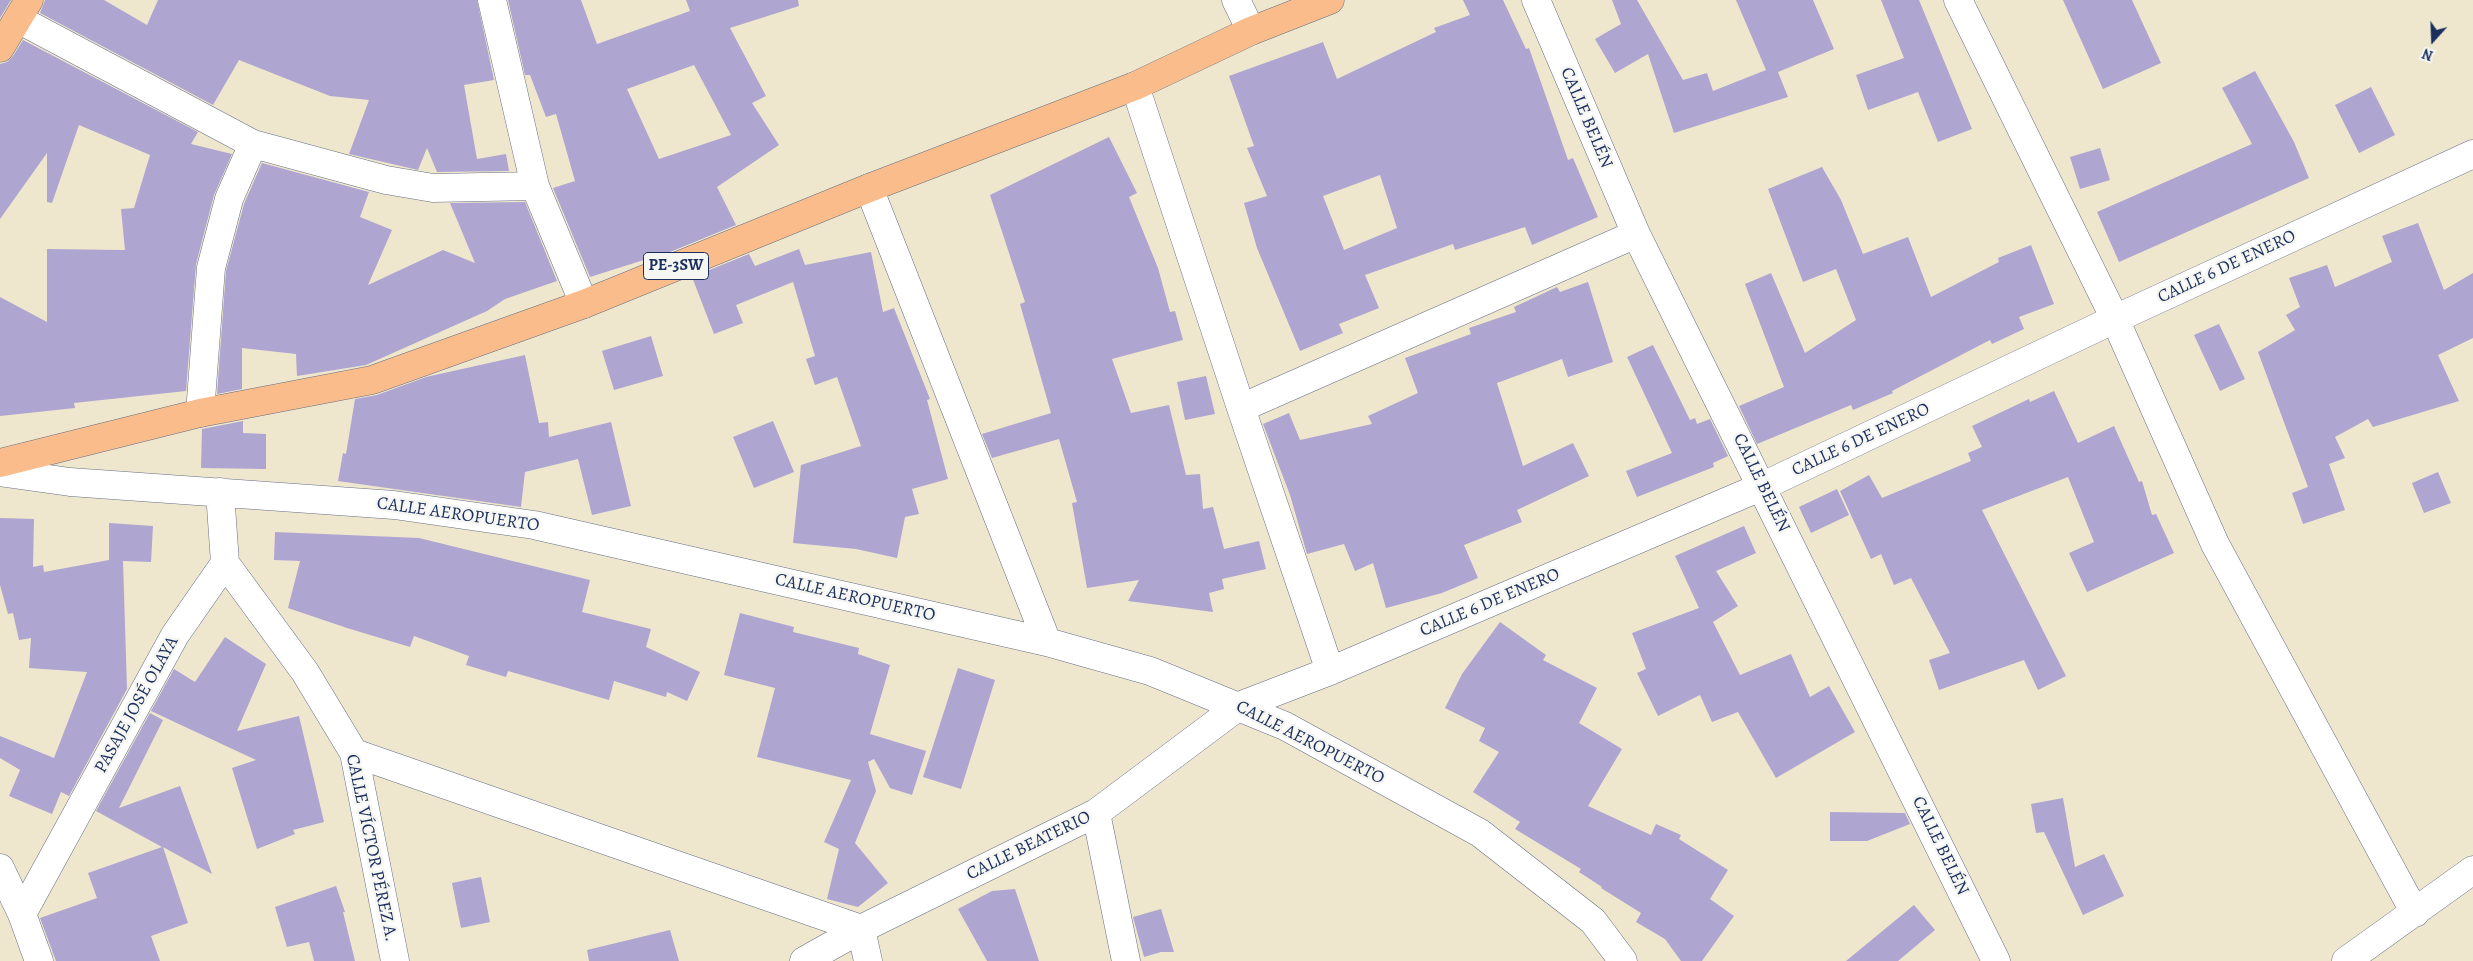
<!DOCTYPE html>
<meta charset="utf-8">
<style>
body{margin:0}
#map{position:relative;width:2473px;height:961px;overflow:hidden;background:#eee7ce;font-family:Alegreya,serif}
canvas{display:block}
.north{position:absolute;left:2408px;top:15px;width:50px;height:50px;-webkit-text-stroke:4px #f6f6f2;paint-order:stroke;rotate:200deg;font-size:14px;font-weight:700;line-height:20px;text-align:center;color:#1b2f5e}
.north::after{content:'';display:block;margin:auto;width:18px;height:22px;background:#1b2f5e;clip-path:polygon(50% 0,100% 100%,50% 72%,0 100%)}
</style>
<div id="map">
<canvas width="2473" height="961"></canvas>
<div class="north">N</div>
</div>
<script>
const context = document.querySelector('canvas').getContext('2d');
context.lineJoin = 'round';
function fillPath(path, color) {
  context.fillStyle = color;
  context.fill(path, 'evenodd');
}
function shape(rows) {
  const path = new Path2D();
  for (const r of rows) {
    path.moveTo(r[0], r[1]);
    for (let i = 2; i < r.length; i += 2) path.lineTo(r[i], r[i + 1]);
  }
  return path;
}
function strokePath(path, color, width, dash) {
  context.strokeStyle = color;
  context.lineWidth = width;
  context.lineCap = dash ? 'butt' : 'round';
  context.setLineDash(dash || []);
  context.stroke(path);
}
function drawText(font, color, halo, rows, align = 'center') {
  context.font = font + ' Alegreya,serif';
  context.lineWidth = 5;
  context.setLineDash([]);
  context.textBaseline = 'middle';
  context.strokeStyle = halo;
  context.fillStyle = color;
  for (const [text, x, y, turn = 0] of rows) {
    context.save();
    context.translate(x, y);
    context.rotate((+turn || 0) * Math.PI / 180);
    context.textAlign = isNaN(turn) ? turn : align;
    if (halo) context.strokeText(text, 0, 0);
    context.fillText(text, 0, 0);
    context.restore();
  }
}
fillPath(shape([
 [0,0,11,0,0,18],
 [45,0,104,0,147,25,158,0,477,0,494,80,464,85,477,159,506,154,509,171,437,172,427,148,418,170,349,154,369,100,330,96,239,60,213,105,40,13],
 [508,0,581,0,597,44,690,11,686,0,798,0,799,6,730,28,766,96,752,103,779,145,717,187,736,225,648,261,647,259,590,277,553,188,575,181,556,114,546,117,530,75,525,75],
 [694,65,731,135,659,159,627,89],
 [1463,0,1503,0,1526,49,1529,48,1568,160,1573,158,1598,217,1532,245,1525,227,1455,250,1453,244,1365,275,1379,308,1339,324,1343,333,1300,351,1257,248,1244,203,1267,196,1247,148,1254,146,1229,76,1323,42,1337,79,1436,32,1434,28,1470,15],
 [1380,175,1397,228,1344,250,1323,196],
 [1612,0,1637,0,1683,80,1707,73,1713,91,1766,70,1736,0,1813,0,1834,49,1778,72,1788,97,1674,133,1648,54,1615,73,1595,39,1621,24],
 [1881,0,1919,0,1972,129,1938,142,1918,92,1868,110,1856,75,1904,58],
 [2063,0,2132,0,2161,63,2103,89],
 [23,40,198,132,191,144,232,154,214,195,196,264,186,391,74,403,75,408,0,416,0,297,47,322,47,249,125,250,121,209,134,208,150,155,79,125,52,203,47,202,47,153,0,219,0,64,7,62,13,56],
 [2255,71,2294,142,2309,178,2119,262,2097,212,2252,144,2222,88],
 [2371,87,2395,135,2359,153,2335,105],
 [1109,137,1137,193,1129,197,1158,268,1170,312,1175,311,1183,340,1112,359,1131,413,1169,405,1186,475,1200,474,1203,509,1213,507,1224,549,1259,541,1266,569,1222,579,1224,589,1209,593,1213,612,1128,601,1139,580,1087,588,1072,503,1077,502,1059,439,992,458,982,434,1051,413,1020,304,1025,302,990,195],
 [2100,148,2110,180,2080,189,2070,157],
 [262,163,369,192,360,217,392,230,368,285,443,250,475,263,450,203,525,202,557,281,505,299,487,311,366,365,297,376,296,354,242,348,242,389,217,394,226,271,244,204],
 [1822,167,1841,200,1863,254,1908,237,1931,297,1999,262,1998,258,2031,245,2054,304,2019,317,2024,329,1992,344,1990,340,1892,391,1893,393,1853,410,1851,405,1757,444,1739,406,1784,387,1745,284,1771,273,1805,353,1856,320,1836,269,1803,282,1768,189],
 [2418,223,2444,290,2473,273,2473,338,2438,355,2459,401,2373,427,2368,419,2335,437,2345,458,2329,464,2345,510,2303,524,2292,493,2308,487,2258,352,2295,330,2286,315,2300,307,2289,278,2327,265,2335,287,2392,262,2382,236],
 [799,249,805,265,871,252,883,312,894,308,930,399,927,400,948,479,912,489,919,514,905,517,897,558,856,549,793,543,801,465,861,446,837,377,815,385,806,359,815,356,793,282,736,305,743,323,714,334,692,277,749,254,755,266],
 [1588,282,1613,362,1568,377,1562,359,1497,383,1523,466,1573,443,1589,476,1517,510,1522,522,1464,545,1478,578,1442,593,1386,608,1373,563,1355,571,1344,544,1307,554,1290,495,1263,424,1289,413,1300,440,1372,424,1368,416,1418,393,1405,358,1471,334,1469,328,1516,312,1514,307,1557,287,1560,292],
 [2219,324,2245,379,2220,391,2194,335],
 [651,336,663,376,614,390,602,351],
 [1653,345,1690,420,1695,418,1697,424,1710,419,1728,456,1713,463,1714,467,1637,497,1626,471,1672,453,1627,357],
 [525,355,539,423,548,422,549,437,611,422,631,506,592,515,578,459,525,472,521,507,338,481,343,453,346,454,355,399,377,395,426,377],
 [1206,376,1215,414,1185,420,1177,382],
 [2054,391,2078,443,2114,426,2139,482,2142,481,2152,515,2156,514,2174,553,2087,592,2069,553,2094,542,2068,477,1982,510,2066,676,2038,690,2024,660,1939,690,1929,660,1950,653,1911,578,1894,585,1881,554,1871,559,1840,491,1869,475,1882,498,1971,461,1968,453,1982,447,1972,426,2029,399,2030,402],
 [243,421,243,433,266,434,266,469,201,468,202,429],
 [773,421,794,472,754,488,733,437],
 [2438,472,2451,503,2424,513,2412,483],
 [1837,489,1849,515,1811,533,1799,507],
 [0,518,34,519,33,567,43,565,44,572,109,560,109,523,153,526,151,562,123,561,127,689,69,796,61,792,52,814,9,796,20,770,0,758,0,736,54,758,87,672,29,668,31,638,19,640,13,613,8,614,0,585],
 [1744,526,1756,553,1716,571,1738,606,1713,622,1740,675,1791,654,1810,697,1829,686,1855,732,1776,778,1738,712,1712,722,1700,695,1658,716,1637,673,1646,669,1632,633,1699,608,1675,556],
 [275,532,419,538,590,580,582,612,651,629,646,647,700,672,687,701,667,692,666,697,614,681,609,700,508,671,506,677,466,665,469,656,414,636,410,647,347,628,288,608,300,561,274,560],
 [740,613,794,627,793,632,859,648,858,654,890,665,870,734,926,751,912,795,890,788,874,759,868,762,876,791,855,843,888,883,858,907,827,899,839,849,824,842,851,780,757,757,775,688,724,675],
 [1500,622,1546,655,1543,660,1597,688,1579,723,1622,749,1588,806,1651,835,1656,824,1681,835,1679,839,1728,870,1710,899,1734,916,1702,961,1681,961,1665,939,1636,922,1641,913,1601,888,1602,887,1579,872,1581,869,1515,829,1520,822,1473,792,1499,752,1479,741,1485,728,1445,708,1462,674],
 [225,637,266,664,237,731,299,716,324,822,293,830,295,834,257,849,232,768,256,760,151,711,174,669,195,682],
 [958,668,995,680,961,789,923,777],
 [150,713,163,720,119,808,180,786,212,874,163,847,188,923,151,936,160,961,56,961,40,918,97,898,88,873,162,847,96,811],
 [2063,798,2075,867,2104,854,2124,896,2083,915,2044,832,2036,833,2031,804],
 [1830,812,1905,813,1910,824,1867,841,1830,841],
 [481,877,490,922,461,928,452,883],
 [336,886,345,912,343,912,355,961,314,961,309,942,287,947,275,907],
 [1015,889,1039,961,987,961,958,909,992,891],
 [1914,905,1935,930,1898,961,1846,961],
 [1161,909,1174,952,1161,952,1144,957,1133,917],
 [670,930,679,961,589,961,587,950]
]), '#afa5d1');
const minor = shape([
 [492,0,535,186,584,304],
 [1236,0,1251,31],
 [1536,0,1636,234,1996,961],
 [1958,0,2115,319,2215,544,2415,913],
 [18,19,253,144,386,180,433,188,535,186],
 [1135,86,1241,408,1330,671],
 [869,188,1047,642],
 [1241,408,1636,234],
 [200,413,211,268,229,199,253,144],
 [0,472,70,482,394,505,534,525,1047,642,1150,671,1285,726,1480,833,1593,921,1623,961],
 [225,563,305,672,354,753,395,961],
 [354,753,861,929,868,961],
 [1096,813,1126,961],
 [0,868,22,914,39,961],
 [22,914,175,635,225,563,220,492],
 [804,961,861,929,1096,813,1239,706,1330,671,1763,486,2115,319,2473,154],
 [2346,961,2473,870]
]);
const major = shape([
 [0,48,29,0],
 [0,463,200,413,372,380,584,304,869,188,1135,86,1251,31,1330,0]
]);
strokePath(minor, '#656f85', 29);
strokePath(major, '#656f85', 29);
strokePath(minor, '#fff', 28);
strokePath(major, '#f9bc8a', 28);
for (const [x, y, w] of [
 [676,266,65]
]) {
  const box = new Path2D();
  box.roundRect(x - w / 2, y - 13.5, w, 27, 4);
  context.fillStyle = '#f6f6f2';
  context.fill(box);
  strokePath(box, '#1b2f5e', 1);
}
drawText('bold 16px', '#1b2f5e', null, [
 ["PE-3SW",676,266]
]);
drawText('18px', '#1b2f5e', '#f6f6f2', [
 ["CALLE BELÉN",1586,118,67],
 ["CALLE 6 DE ENERO",2227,267,-25],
 ["CALLE 6 DE ENERO",1861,440,-25],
 ["CALLE BELÉN",1761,483,64],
 ["CALLE AEROPUERTO",458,515,8],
 ["CALLE AEROPUERTO",855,598,13],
 ["CALLE 6 DE ENERO",1490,603,-23],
 ["PASAJE JOSÉ OLAYA",137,705,-61],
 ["CALLE AEROPUERTO",1310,743,27],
 ["CALLE BEATERIO",1029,846,-26],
 ["CALLE BELÉN",1940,846,64],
 ["CALLE VÍCTOR PÉREZ A.",371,848,78]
]);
</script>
